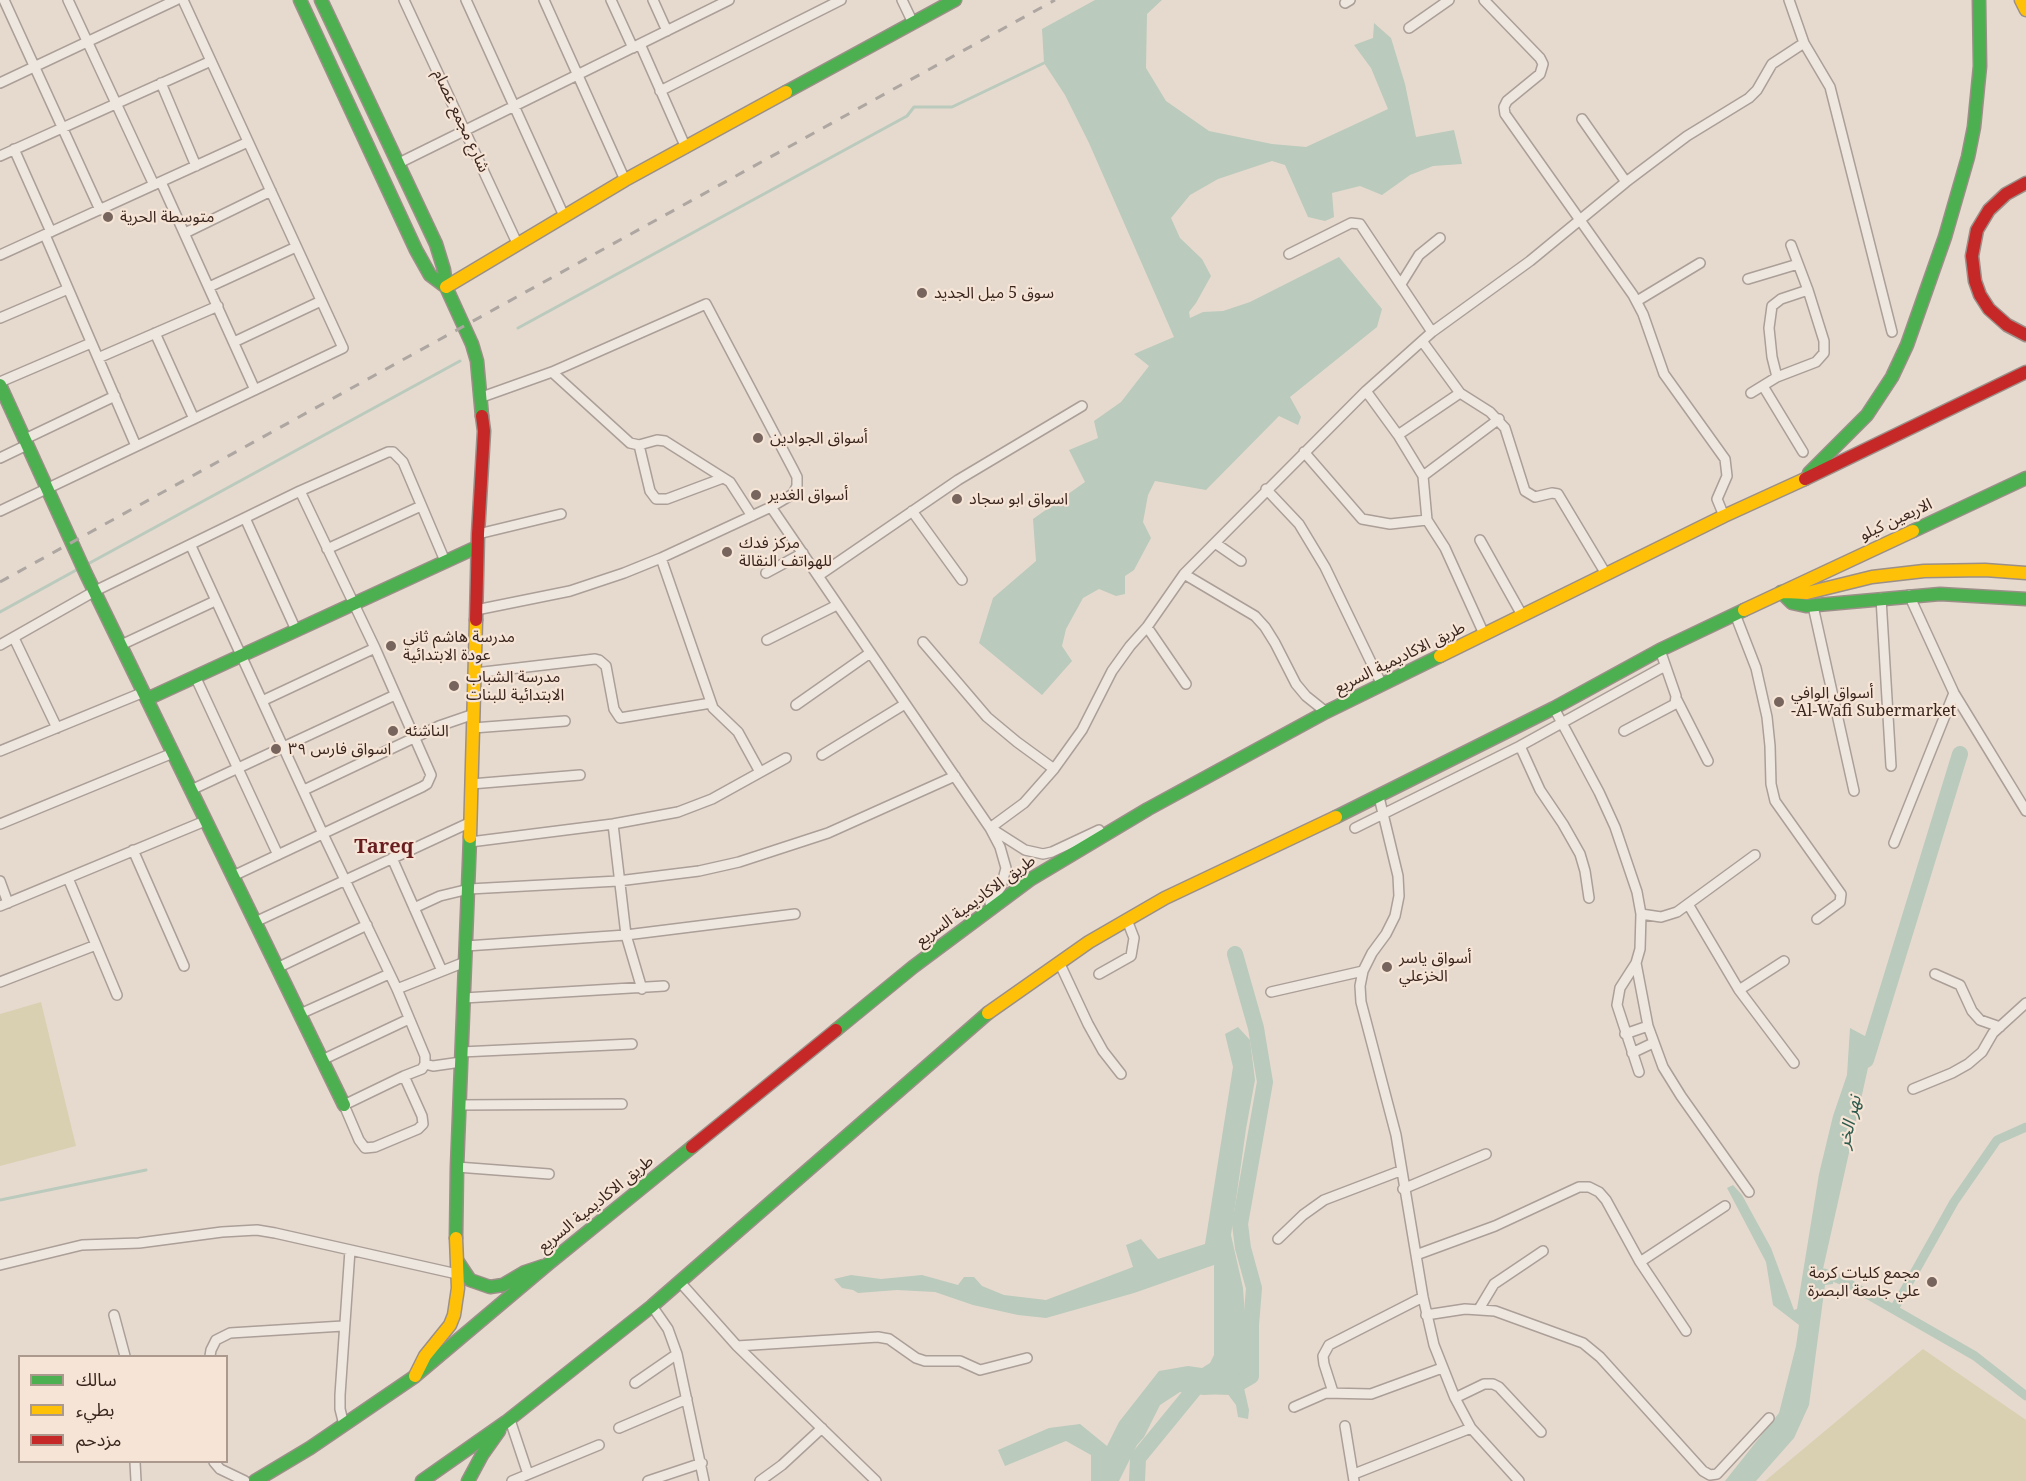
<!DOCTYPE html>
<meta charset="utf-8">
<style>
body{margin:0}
#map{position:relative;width:2026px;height:1481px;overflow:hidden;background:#e6dacf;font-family:"Noto Serif","Noto Sans Arabic",serif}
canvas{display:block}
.legend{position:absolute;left:18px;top:1355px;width:210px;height:108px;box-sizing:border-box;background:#f6e5d6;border:2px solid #ab998d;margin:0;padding:8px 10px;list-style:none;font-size:18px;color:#3b261f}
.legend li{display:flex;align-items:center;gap:12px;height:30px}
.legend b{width:30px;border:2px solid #ab998d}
</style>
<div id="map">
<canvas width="2026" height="1481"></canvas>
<ul class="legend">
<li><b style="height:8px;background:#4caf50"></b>سالك</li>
<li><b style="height:8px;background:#ffc107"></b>بطيء</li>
<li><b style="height:8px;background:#c62828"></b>مزدحم</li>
</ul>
</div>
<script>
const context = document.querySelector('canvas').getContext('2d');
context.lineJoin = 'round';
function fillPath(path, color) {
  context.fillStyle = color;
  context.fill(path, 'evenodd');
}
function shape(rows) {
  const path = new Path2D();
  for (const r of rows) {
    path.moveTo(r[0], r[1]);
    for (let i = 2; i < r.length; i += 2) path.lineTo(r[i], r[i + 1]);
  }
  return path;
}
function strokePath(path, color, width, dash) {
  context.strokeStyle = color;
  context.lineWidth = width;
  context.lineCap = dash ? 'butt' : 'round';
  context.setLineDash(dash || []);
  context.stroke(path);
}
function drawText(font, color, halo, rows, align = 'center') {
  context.font = font + ' "Noto Serif","Noto Sans Arabic",serif';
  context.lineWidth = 4.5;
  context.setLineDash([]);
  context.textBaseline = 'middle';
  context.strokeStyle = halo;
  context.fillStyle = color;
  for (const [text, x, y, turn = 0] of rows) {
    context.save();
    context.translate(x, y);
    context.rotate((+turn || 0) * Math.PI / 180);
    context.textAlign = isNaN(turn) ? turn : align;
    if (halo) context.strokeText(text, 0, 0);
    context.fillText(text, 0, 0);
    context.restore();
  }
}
fillPath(shape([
 [41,1002,76,1146,0,1166,0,1014],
 [1923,1349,2026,1420,2026,1481,1765,1481]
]), '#d9d0b1');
fillPath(shape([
 [1095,0,1162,0,1147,14,1146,68,1166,101,1209,131,1272,144,1306,147,1388,109,1371,68,1354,45,1373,38,1374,23,1391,38,1405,84,1416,137,1454,130,1462,164,1433,166,1410,175,1382,195,1360,186,1332,193,1334,217,1325,221,1308,217,1285,165,1272,161,1218,179,1190,195,1171,218,1180,238,1202,259,1211,276,1196,303,1189,312,1190,318,1203,312,1223,311,1250,302,1339,257,1382,309,1377,327,1290,397,1301,417,1298,425,1279,416,1206,490,1155,481,1148,495,1143,522,1151,538,1134,570,1125,576,1125,594,1116,596,1099,589,1083,598,1066,629,1062,646,1072,661,1042,695,979,643,993,598,1036,561,1033,519,1085,482,1069,450,1098,438,1094,421,1121,402,1149,366,1134,354,1174,337,1089,143,1065,95,1044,63,1042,29],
 [1238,1027,1250,1040,1255,1080,1246,1129,1231,1235,1243,1288,1245,1317,1244,1388,1249,1410,1248,1419,1238,1417,1236,1405,1227,1393,1204,1395,1180,1392,1160,1405,1144,1437,1137,1445,1119,1481,1091,1481,1091,1455,1066,1441,1005,1466,998,1450,1049,1428,1080,1424,1107,1446,1119,1422,1159,1371,1188,1366,1202,1368,1210,1363,1214,1355,1214,1265,1134,1293,1046,1318,1018,1315,973,1305,935,1292,897,1290,858,1293,853,1290,842,1288,834,1279,851,1275,881,1279,922,1275,958,1285,964,1277,974,1277,982,1286,1004,1295,1046,1300,1133,1267,1126,1245,1141,1239,1158,1259,1205,1244,1233,1067,1225,1034],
 [1850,1028,1874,1041,1823,1269,1834,1273,1833,1284,1825,1285,1809,1405,1794,1438,1756,1481,1725,1481,1779,1413,1796,1346,1799,1325,1773,1305,1766,1262,1727,1188,1733,1185,1742,1195,1771,1248,1794,1310,1797,1309,1819,1174,1833,1116,1847,1075]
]), '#bacabc');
strokePath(shape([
 [518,328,907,116,914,107,952,107,1044,63],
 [86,565,460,361],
 [0,612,80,568],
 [0,1200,146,1170]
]), '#bacabc', 3);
strokePath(shape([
 [1824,1273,1846,1282,1975,1356,2026,1396],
 [1894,1309,1954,1202,1997,1140,2026,1127]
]), '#bacabc', 9);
strokePath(shape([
 [1866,1060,1960,754],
 [1137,1481,1138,1458,1197,1386,1232,1387,1251,1376,1251,1325,1254,1288,1243,1248,1240,1224,1265,1082,1256,1028,1235,954]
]), '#bacabc', 16);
const street = shape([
 [4,0,100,210],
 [68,0,154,185],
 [404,0,517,243],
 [466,0,564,216],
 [544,0,625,180],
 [611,0,633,48],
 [653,0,667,31],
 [902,0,913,23],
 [1484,0,1540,58,1543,64,1540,74,1507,101,1504,107,1505,114,1633,295,1643,314,1664,374,1725,459,1727,476,1717,499,1724,516],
 [1789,0,1804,43,1830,87,1892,332],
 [1345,3,1350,0],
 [1409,28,1449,0],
 [640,44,686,148],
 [0,83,176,0],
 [161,83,196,166],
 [660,91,841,0],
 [1582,119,1626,182],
 [14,149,51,232],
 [0,156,211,61],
 [399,163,729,0],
 [161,182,255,390],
 [185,233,271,191],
 [45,235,136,446],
 [1289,254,1351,223,1360,224,1432,332],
 [0,255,248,142],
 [1748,279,1798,264],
 [1401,284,1419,255,1440,238],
 [209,287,296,247],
 [1637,301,1700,263],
 [0,318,68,289],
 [155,333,194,419],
 [1422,341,1460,393,1490,412,1505,428,1525,491,1535,497,1552,493,1558,494,1606,574],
 [234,342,321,301],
 [98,358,218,306],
 [552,372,630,443,639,445,657,440,665,441,730,482,752,516],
 [1777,377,1772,357,1769,328,1772,306,1781,299,1808,290],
 [0,382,91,343],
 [1763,386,1803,452],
 [1366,391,1398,435,1423,476,1427,520,1445,548,1484,634],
 [1751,393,1777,377,1816,362,1824,353,1824,341,1808,290,1791,245],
 [1398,435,1460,393],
 [25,439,115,396],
 [639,445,650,491,656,499,667,499,723,478],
 [1304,452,1362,519,1390,524,1427,520],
 [0,458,27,445],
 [1423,476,1499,419],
 [1266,489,1299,524,1325,567,1382,685],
 [771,507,990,828,1000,847,1006,868,1001,887,990,903],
 [0,511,343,348,183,0],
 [912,511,962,580],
 [245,518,296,630],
 [478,534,561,514],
 [1480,540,1522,615],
 [1215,543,1241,561],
 [191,546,323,834,397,989,425,1056,425,1064,422,1069,404,1076,344,1105,359,1140,365,1148,375,1147,418,1129,423,1124,422,1116,404,1076],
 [327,549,421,506],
 [661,558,713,708,738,732,760,772],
 [766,573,803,553],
 [1184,574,1255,616,1265,627,1275,643,1296,684,1306,696,1326,712],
 [818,576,958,480,1082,406],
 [1909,595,1954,693,2026,811],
 [1881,598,1891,766],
 [1813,606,1854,791],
 [476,610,570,591,624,573,661,558,771,507,793,494,797,486,797,477,793,469,706,304,552,372,482,397],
 [1735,614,1756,668,1767,717,1770,746,1771,784,1775,801,1841,894,1840,902,1817,919],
 [1147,627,1186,684],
 [14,638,57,728],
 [767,640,837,605],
 [923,642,987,717,1017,742,1054,769],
 [0,645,95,591,300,491,388,452,393,452,403,462,445,561],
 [121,645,215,601],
 [475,673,595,659,599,660,606,666,614,709,620,718,711,703],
 [195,676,278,855],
 [1677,700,1708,761],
 [262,701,375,648],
 [796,705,870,653],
 [1554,708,1599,792,1615,827,1637,892,1641,914,1640,949,1636,963,1620,988,1617,1005,1639,1072],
 [473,728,565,721],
 [1624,731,1675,704,1676,696,1660,650],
 [1520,746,1540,790,1563,824,1580,854,1585,871,1589,898],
 [0,751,144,692],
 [822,755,905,704],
 [471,784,580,775],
 [191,790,395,695],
 [304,790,439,726,474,714],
 [1379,797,1398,876,1399,896,1395,916,1386,934,1372,953,1363,971,1360,986,1361,1002,1396,1135,1423,1297,1434,1345,1455,1398,1471,1428,1519,1481],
 [0,824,173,753],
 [613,824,626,935,642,989],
 [990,828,1024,803,1054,769,1082,730,1112,671,1130,646,1147,627,1184,574,1366,391,1432,332,1530,261,1626,182,1687,136,1749,98,1757,90,1772,64,1804,43],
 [1355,828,1520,746,1665,666],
 [992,829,1025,850,1043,854,1052,852,1099,830],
 [470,842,613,824,678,812,712,799,786,758],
 [1894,843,1954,693],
 [133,850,184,966],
 [392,858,442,971],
 [233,876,422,787,427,784,431,775,375,648,300,491],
 [68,878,117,995],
 [0,881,8,903],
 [1688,904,1739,990,1794,1063],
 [0,906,205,821],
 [414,908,440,896,469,889,618,881,699,871,739,862,828,833,955,776],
 [1641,914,1661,917,1677,912,1755,855],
 [255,922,471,822],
 [466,946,626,935,795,914],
 [1059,962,1088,1024,1103,1051,1121,1074],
 [1636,963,1648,1026,1663,1067,1681,1096,1749,1192],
 [277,968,367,925],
 [1099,974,1131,956,1134,938,1127,920],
 [1935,974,1960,985,1972,1011,1980,1020,2000,1027],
 [0,982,96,945],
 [397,989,465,962],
 [1739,990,1784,961],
 [1271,992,1363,971],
 [464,998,664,986],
 [300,1014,389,974],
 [1625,1034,1648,1026],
 [461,1052,632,1044],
 [1632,1053,1653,1043],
 [322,1060,409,1019],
 [425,1064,433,1066,461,1062],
 [1913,1089,1952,1073,1968,1064,1982,1052,1993,1033,2026,1003],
 [459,1105,622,1104],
 [457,1167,549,1174],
 [1403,1189,1486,1154],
 [1278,1239,1303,1215,1324,1200,1400,1171],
 [1416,1255,1495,1226,1579,1187,1589,1187,1599,1192,1606,1200,1640,1262,1686,1331],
 [1640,1262,1725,1206],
 [0,1265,82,1245,139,1243,222,1232,257,1230,275,1233,457,1274],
 [680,1282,737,1346,876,1481],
 [652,1306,668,1329,677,1354,704,1481],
 [1479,1309,1494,1284,1543,1251],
 [114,1315,125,1356],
 [1426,1315,1465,1309,1495,1311,1583,1343,1600,1357,1703,1471,1710,1475,1717,1474,1769,1418],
 [737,1346,878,1337,889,1339,916,1358,925,1361,960,1361,980,1370,1027,1358],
 [210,1356,211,1350,216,1340,230,1333,343,1326],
 [635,1383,677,1354],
 [1333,1392,1324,1364,1323,1356,1329,1345,1423,1297],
 [1455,1398,1484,1384,1493,1384,1499,1387,1541,1432],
 [1294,1407,1326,1393,1371,1394,1442,1368],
 [510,1420,528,1474],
 [344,1425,340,1409,340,1395,350,1250],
 [1345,1426,1354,1481],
 [619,1428,687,1399],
 [135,1462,136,1481],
 [214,1462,220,1469,245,1481],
 [1354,1474,1471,1428],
 [512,1481,599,1445],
 [648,1481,702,1463],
 [760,1481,782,1465,822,1428]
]);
const fast = shape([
 [300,0,416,250,430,275,446,287],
 [321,0,436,244,444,270,446,287,472,344,477,361,482,416],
 [786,92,955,0],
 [0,385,86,574,344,1105],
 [1809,473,1867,415,1892,377,1907,345,1945,237,1968,157,1974,127,1980,66,1979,0],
 [1913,531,2026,478],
 [1781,592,1792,603,1806,606,1940,594,2026,599],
 [147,699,477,547],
 [1336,817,1554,708,1660,650,1744,610],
 [836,1030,913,967,1031,879,1148,809,1326,712,1440,656],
 [456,1238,457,1167,470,837],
 [458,1262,470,1280,490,1287,503,1285,525,1272,543,1266],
 [255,1481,310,1448,414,1377,548,1264,692,1147],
 [422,1481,506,1422,652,1306,988,1013],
 [468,1481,482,1455,499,1431]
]);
const slow = shape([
 [2021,0,2026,10],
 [446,287,625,180,786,92],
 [1784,592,1807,593,1872,577,1924,571,1985,570,2026,573],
 [1744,610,1913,531],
 [1440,656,1724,516,1805,479],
 [470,837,476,620],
 [988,1013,1089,942,1165,898,1336,817],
 [415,1376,425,1356,450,1325,454,1315,458,1288,456,1238]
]);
const jam = shape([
 [2026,183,2006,194,1989,210,1977,230,1972,256,1975,281,1980,295,1989,309,2007,325,2026,335],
 [1805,479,2026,372],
 [476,620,478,534,484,431,482,416],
 [692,1147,836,1030]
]);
strokePath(street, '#ab9f98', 12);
strokePath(fast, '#9b8f88', 15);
strokePath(slow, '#9b8f88', 15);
strokePath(jam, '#9b8f88', 15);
strokePath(street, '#eee7e0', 9);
strokePath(fast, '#4caf50', 12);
strokePath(slow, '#ffc107', 12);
strokePath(jam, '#c62828', 12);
strokePath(shape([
 [0,582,1055,0]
]), '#ada6a1', 3, [10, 10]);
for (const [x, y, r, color] of [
 [108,217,6,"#77655d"],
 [922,293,6,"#77655d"],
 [758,438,6,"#77655d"],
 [756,495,6,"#77655d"],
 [957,499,6,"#77655d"],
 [727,552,6,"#77655d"],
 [391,646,6,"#77655d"],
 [454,686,6,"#77655d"],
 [1779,702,6,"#77655d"],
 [393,731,6,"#77655d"],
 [276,749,6,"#77655d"],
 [1387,967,6,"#77655d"],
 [1932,1282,6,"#77655d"]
]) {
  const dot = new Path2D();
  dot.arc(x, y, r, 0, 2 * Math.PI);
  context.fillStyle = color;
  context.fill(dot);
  strokePath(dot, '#f6e5d6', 2);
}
drawText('16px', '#3b261f', '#f6e5d6', [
 ["شارع مجمع عصام",461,121,65],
 ["الاربعين كيلو",1896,520,-25],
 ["طريق الاكاديمية السريع",1400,658,-26],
 ["طريق الاكاديمية السريع",976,901,-36],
 ["طريق الاكاديمية السريع",596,1204,-39]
]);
drawText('16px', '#3b261f', '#f6e5d6', [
 ["متوسطة الحرية",120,217],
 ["سوق 5 ميل الجديد",934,293],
 ["أسواق الجوادين",770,438],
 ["أسواق الغدير",768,495],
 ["اسواق ابو سجاد",969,499],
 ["مركز فدك",739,543],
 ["للهواتف النقالة",739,561],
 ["مدرسة هاشم ثاني",403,637],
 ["عودة الابتدائية",403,655],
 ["مدرسة الشباب",466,677],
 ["الابتدائية للبنات",466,695],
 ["أسواق الوافي",1791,693],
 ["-Al-Wafi Subermarket",1791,711],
 ["الناشئه",405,731],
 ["اسواق فارس ٣٩",288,749],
 ["أسواق ياسر",1399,958],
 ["الخزعلي",1399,976],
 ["مجمع كليات كرمة",1920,1273,"right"],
 ["علي جامعة البصرة",1920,1291,"right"]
], 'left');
drawText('italic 18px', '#2e5b4e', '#f6e5d6', [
 ["نهر الخر",1850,1122,-77]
]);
drawText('bold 20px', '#681e1f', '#f6e5d6', [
 ["Tareq",384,847]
]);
</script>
